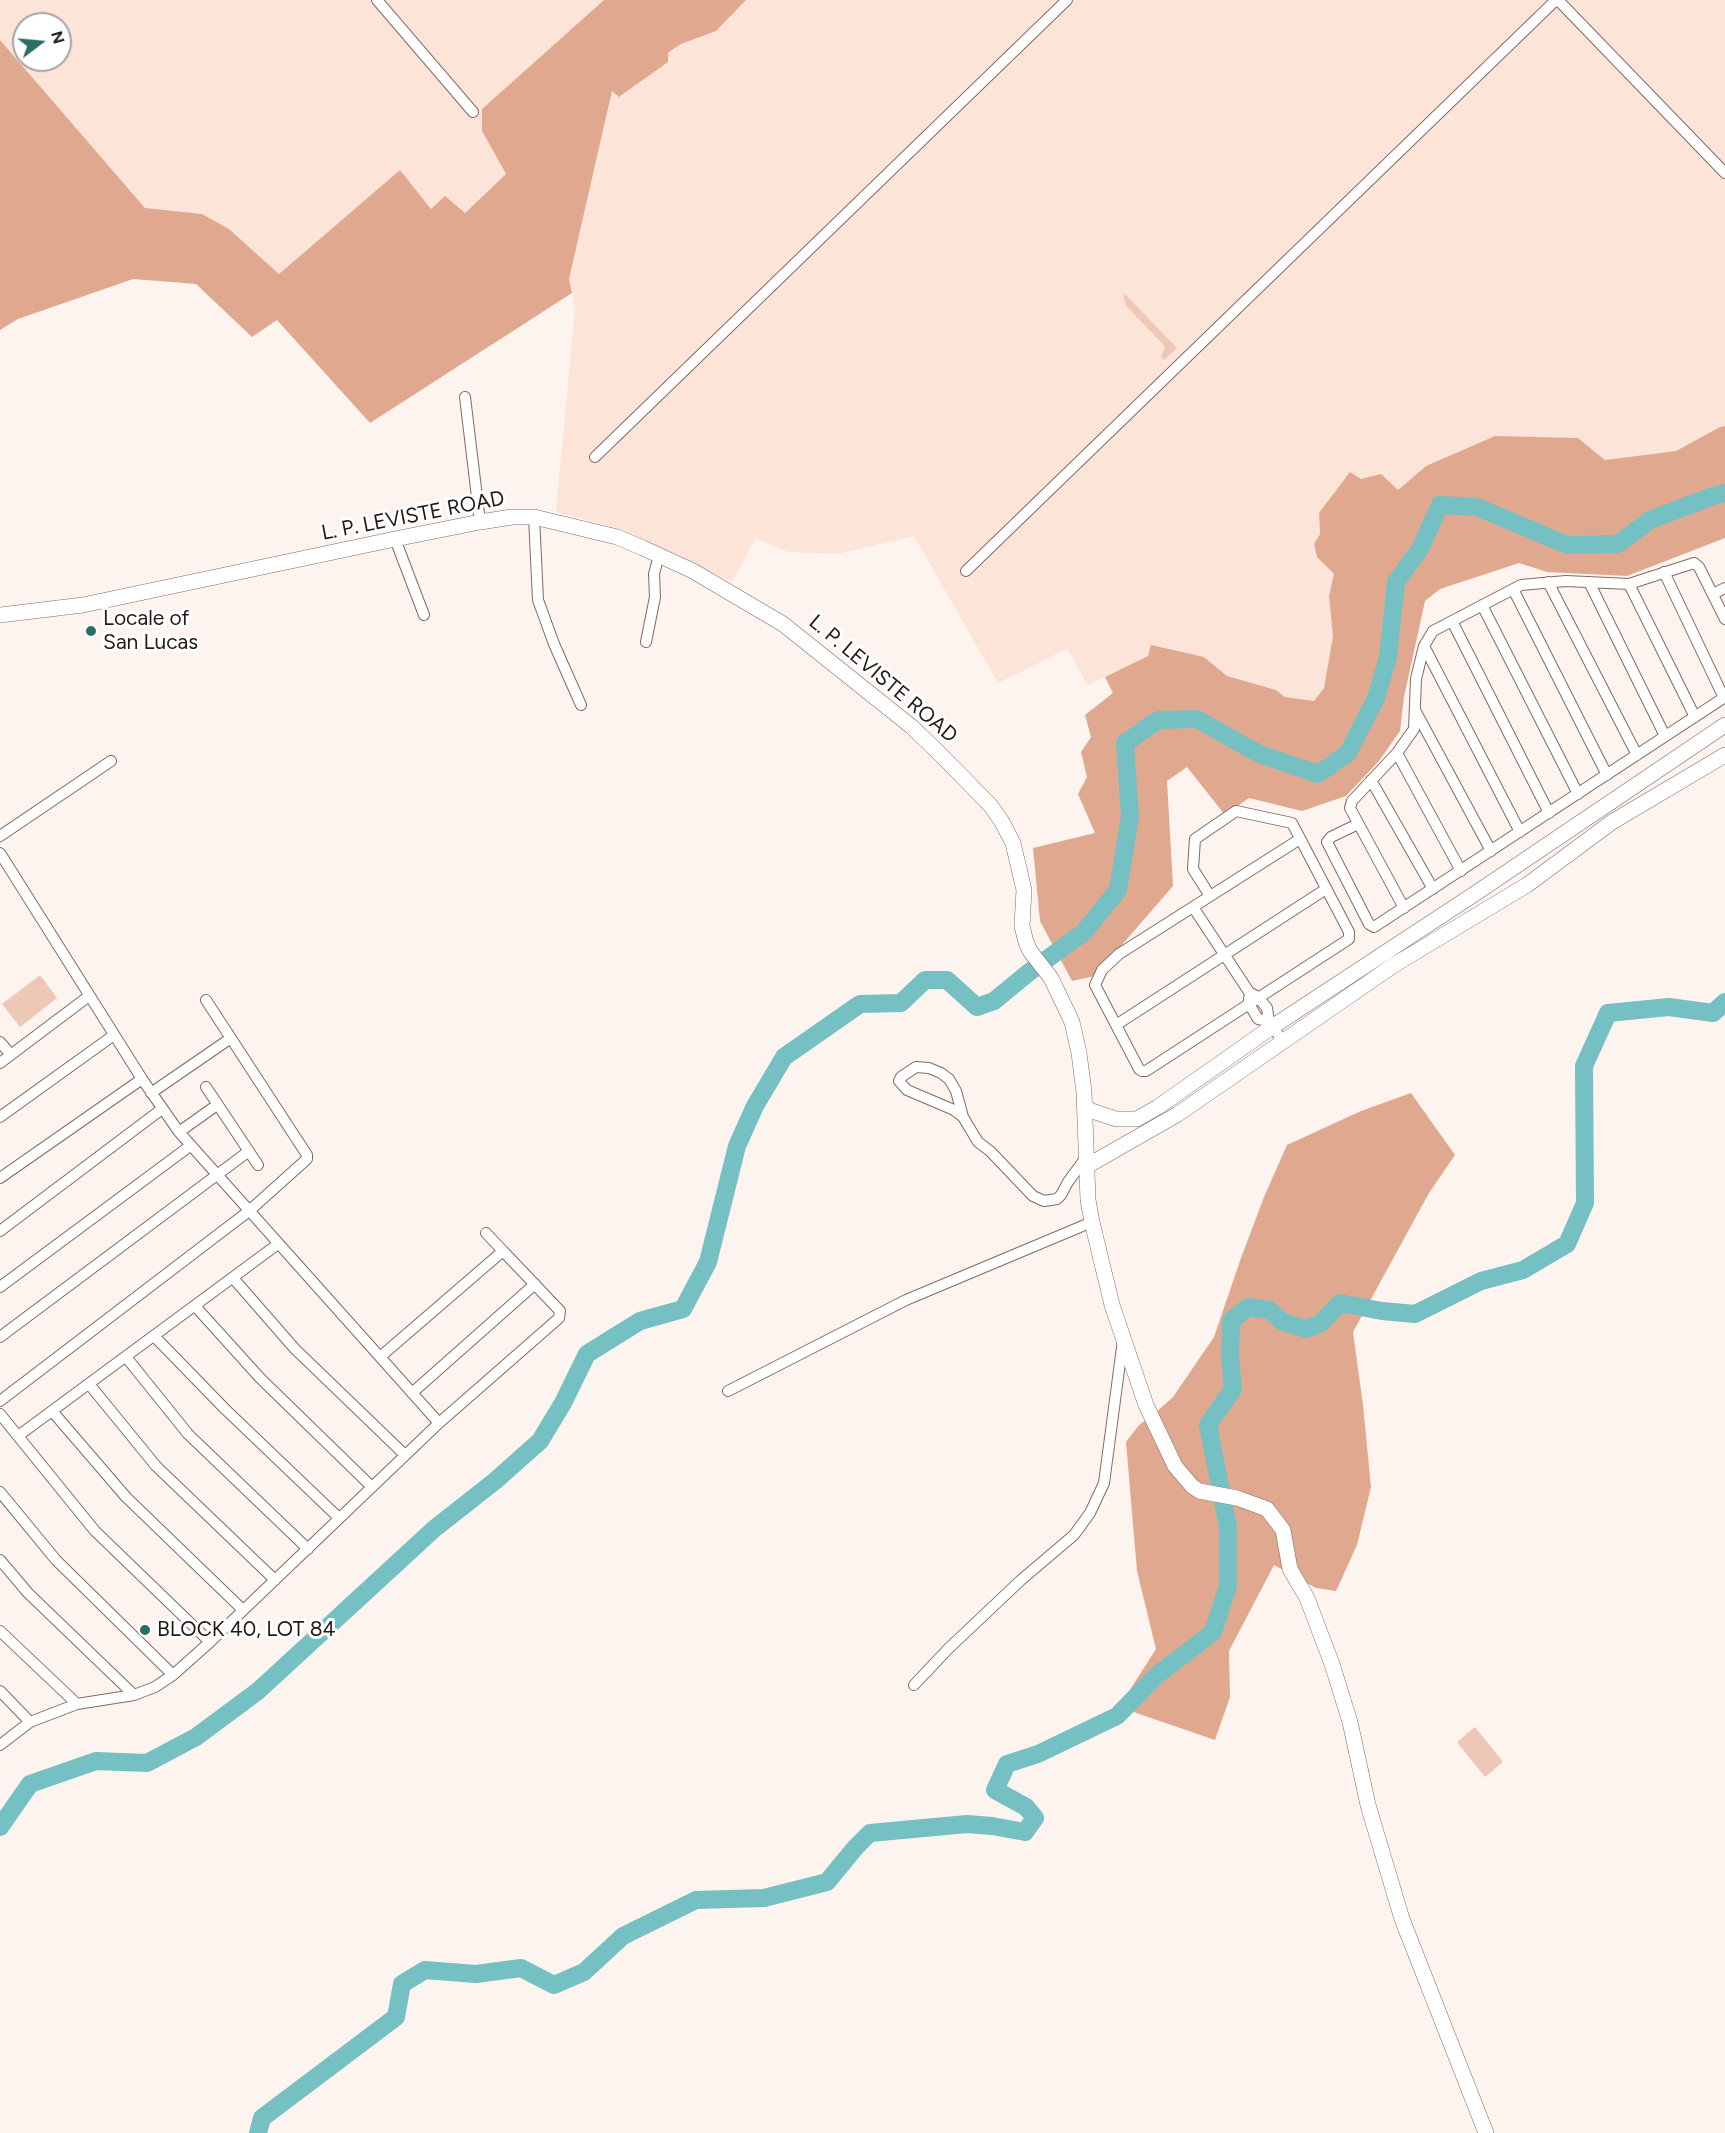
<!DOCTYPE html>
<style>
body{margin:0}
#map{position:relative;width:1725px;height:2133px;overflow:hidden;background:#fdf3ef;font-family:Figtree,sans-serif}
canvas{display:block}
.north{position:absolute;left:12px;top:12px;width:60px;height:60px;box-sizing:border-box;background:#fff;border:2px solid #a7a3a2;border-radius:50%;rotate:74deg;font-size:16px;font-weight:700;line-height:24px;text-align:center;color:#221a16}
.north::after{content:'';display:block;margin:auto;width:21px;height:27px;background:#276e64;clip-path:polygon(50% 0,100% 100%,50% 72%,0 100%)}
</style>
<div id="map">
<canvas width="1725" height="2133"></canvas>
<div class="north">N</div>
</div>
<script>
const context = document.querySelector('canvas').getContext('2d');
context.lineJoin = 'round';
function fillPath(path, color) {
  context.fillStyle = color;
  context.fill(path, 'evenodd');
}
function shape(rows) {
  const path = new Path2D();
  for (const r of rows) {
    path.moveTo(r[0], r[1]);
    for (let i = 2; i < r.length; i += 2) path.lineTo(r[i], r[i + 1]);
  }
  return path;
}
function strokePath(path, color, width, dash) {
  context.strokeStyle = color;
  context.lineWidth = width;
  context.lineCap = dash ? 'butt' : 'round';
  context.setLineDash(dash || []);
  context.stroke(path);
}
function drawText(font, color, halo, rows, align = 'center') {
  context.font = font + ' Figtree,sans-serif';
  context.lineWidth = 6;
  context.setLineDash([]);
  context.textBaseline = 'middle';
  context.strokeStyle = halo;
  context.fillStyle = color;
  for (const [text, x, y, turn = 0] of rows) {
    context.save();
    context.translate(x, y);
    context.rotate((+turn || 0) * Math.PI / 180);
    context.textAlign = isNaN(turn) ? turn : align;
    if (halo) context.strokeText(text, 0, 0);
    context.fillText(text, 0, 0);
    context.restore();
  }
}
fillPath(shape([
 [0,0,604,0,482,109,482,131,506,174,464,213,431,209,400,170,279,274,229,229,202,214,145,208,0,40],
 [24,24,60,24,60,60,24,60],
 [746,0,1725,0,1725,426,1720,427,1676,451,1605,460,1578,438,1426,466,1398,490,1319,513,1320,535,1314,544,1317,557,1334,574,1329,596,1333,636,1324,688,1314,701,1285,697,1276,690,1227,676,1204,657,1151,646,1148,656,1088,685,1067,649,998,683,914,536,838,554,788,552,756,538,732,582,617,528,556,512,575,310,569,279,612,90,620,97,668,62,668,54,681,44,716,31]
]), '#fde4d8');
fillPath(shape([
 [1123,292,1177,348,1164,360,1161,356,1165,349,1163,344,1126,306],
 [40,975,57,998,20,1027,2,1004],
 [1475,1727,1503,1762,1485,1777,1457,1742]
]), '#eec8b6');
fillPath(shape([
 [604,0,746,0,716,31,681,44,668,53,668,62,619,97,612,91,569,279,572,293,370,423,277,320,252,337,196,284,133,279,18,319,0,330,0,40,145,208,202,214,229,229,279,274,400,170,431,209,445,196,465,213,506,174,482,131,482,109],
 [1725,426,1725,538,1627,576,1547,572,1519,563,1440,589,1425,601,1404,697,1400,731,1379,761,1346,796,1302,811,1249,798,1225,815,1187,767,1167,781,1173,886,1095,976,1072,981,1040,921,1033,848,1095,833,1078,794,1087,777,1081,752,1091,737,1085,715,1113,693,1105,677,1148,656,1151,645,1204,657,1227,676,1276,690,1285,697,1314,701,1324,688,1333,636,1329,596,1334,574,1317,557,1314,544,1320,534,1319,513,1350,472,1361,479,1381,474,1398,490,1426,466,1495,436,1578,438,1605,460,1676,451,1720,427],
 [1411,1093,1455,1155,1429,1193,1353,1332,1363,1405,1371,1487,1357,1545,1336,1591,1316,1588,1274,1565,1229,1651,1230,1697,1215,1740,1119,1707,1156,1649,1137,1571,1126,1442,1139,1425,1153,1415,1173,1397,1214,1337,1241,1258,1264,1197,1287,1145,1361,1111]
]), '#e0a98f');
strokePath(shape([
 [0,1827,30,1784,96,1761,147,1763,196,1737,258,1691,434,1529,495,1481,540,1441,563,1403,587,1354,640,1321,683,1309,708,1262,737,1146,755,1106,784,1057,860,1004,901,1003,925,980,947,980,977,1007,994,1001,1028,973,1084,932,1118,890,1130,817,1125,743,1158,720,1197,719,1259,754,1318,774,1348,753,1376,698,1388,657,1396,582,1420,549,1440,505,1477,507,1567,545,1618,544,1650,520,1713,496,1725,493],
 [258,2133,262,2118,396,2017,402,1984,425,1970,476,1974,521,1968,554,1985,584,1972,623,1936,696,1900,764,1898,827,1882,855,1848,870,1833,967,1824,992,1826,1025,1832,1035,1818,1026,1807,995,1790,1007,1764,1038,1754,1117,1716,1156,1676,1213,1632,1228,1586,1228,1526,1208,1425,1233,1389,1230,1357,1231,1321,1248,1307,1269,1310,1283,1322,1306,1329,1321,1323,1340,1303,1382,1311,1415,1314,1481,1281,1523,1270,1567,1244,1585,1203,1584,1066,1608,1013,1669,1007,1713,1013,1725,1002]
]), '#75c0c2', 18);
const street = shape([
 [377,0,473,112],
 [1558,0,1725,173],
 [465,397,480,522],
 [595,457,1067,0],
 [534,517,538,600,554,644,581,705],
 [395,539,424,615],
 [966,571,1556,0],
 [1664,572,1724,698],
 [1548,582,1637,755],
 [1589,582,1665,736],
 [1629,584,1695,717],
 [1513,589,1607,775],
 [1713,594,1725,588],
 [1482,605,1578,794],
 [1452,621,1549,813],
 [646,642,655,597,654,574,659,555],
 [1424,646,1520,832],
 [1415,710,1491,851],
 [1397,753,1461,871],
 [1371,780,1433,889],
 [1358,824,1331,837,1327,842,1369,924,1374,927,1725,697],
 [0,836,111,761],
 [0,853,142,1079,179,1132,439,1423,210,1642],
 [1210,896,1193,869,1195,839,1236,811,1292,823,1349,932,1349,939,1146,1071,1142,1071,1139,1069,1095,985,1102,970,1119,954,1300,839],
 [1193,907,1249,992,1258,997,1267,1008,1269,1021,1283,1042],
 [1404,908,1350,808,1352,801,1397,753,1414,729,1416,679,1424,646,1433,631,1521,585,1566,581,1629,584,1694,563,1699,567,1725,619],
 [1249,998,1249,1004,1258,1019,1269,1021],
 [1116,1025,1326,889],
 [0,1042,11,1055],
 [0,1063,89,996],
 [206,1087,258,1165],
 [151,1093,231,1038],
 [0,1117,114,1035],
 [963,1117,956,1091,949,1079,941,1073,929,1068,916,1067,901,1077,899,1081,907,1090,954,1110,963,1117,978,1142,990,1151,1033,1196,1044,1201,1057,1199,1061,1195,1068,1182,1087,1156],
 [179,1132,217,1105],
 [0,1178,142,1079],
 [0,1231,162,1109],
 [486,1233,503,1251],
 [233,1278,295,1349,405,1455],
 [0,1287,190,1146],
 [195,1306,260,1378,372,1487],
 [154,1336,225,1409,339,1518],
 [0,1337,249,1151],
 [126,1357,188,1434,308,1549],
 [380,1357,503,1251,560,1311,559,1318,439,1423],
 [89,1384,156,1466,275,1580],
 [728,1391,906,1300,1092,1222],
 [412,1393,535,1284],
 [0,1401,249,1211,307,1159,307,1155,206,1000],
 [52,1411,126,1497,243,1610],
 [0,1414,95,1531,210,1642,173,1675,155,1687,134,1695,77,1704,30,1722,0,1745],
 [18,1436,278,1244],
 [0,1492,56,1560,173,1675],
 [0,1560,28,1593,134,1695],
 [0,1631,77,1704],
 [914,1685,948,1649,1021,1580,1074,1535,1090,1513,1104,1483,1123,1340],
 [0,1691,30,1722]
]);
const secondary = shape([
 [0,615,83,605,395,539,480,522,512,517,534,517,617,537,643,548,693,571,783,624,912,727,941,755,991,806,1002,822,1013,843,1024,890,1022,926,1026,942,1030,951,1051,978,1072,1022,1079,1053,1084,1092,1088,1200,1092,1222,1112,1305,1146,1405,1175,1466,1192,1486,1199,1491,1237,1498,1267,1509,1283,1530,1290,1569,1307,1598,1332,1664,1350,1722,1368,1805,1402,1919,1486,2133],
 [1084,1106,1092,1111,1116,1119,1137,1119,1158,1107,1269,1029,1473,895,1725,725],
 [1087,1166,1178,1114,1394,965,1527,885,1612,822,1725,755]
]);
strokePath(street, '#806b62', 12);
strokePath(secondary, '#806b62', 16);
strokePath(street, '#fff', 10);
strokePath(secondary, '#fff', 15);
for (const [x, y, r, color] of [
 [91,631,6,"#276e64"],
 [145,1630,6,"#276e64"]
]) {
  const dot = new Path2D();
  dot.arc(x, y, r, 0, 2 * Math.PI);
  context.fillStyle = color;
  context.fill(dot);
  strokePath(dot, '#fff', 2);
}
drawText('21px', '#221a16', '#fff', [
 ["L. P. LEVISTE ROAD",413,516,-11],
 ["L. P. LEVISTE ROAD",883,679,40]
]);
drawText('21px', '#221a16', '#fff', [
 ["Locale of",103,619],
 ["San Lucas",103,643],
 ["BLOCK 40, LOT 84",157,1630]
], 'left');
</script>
